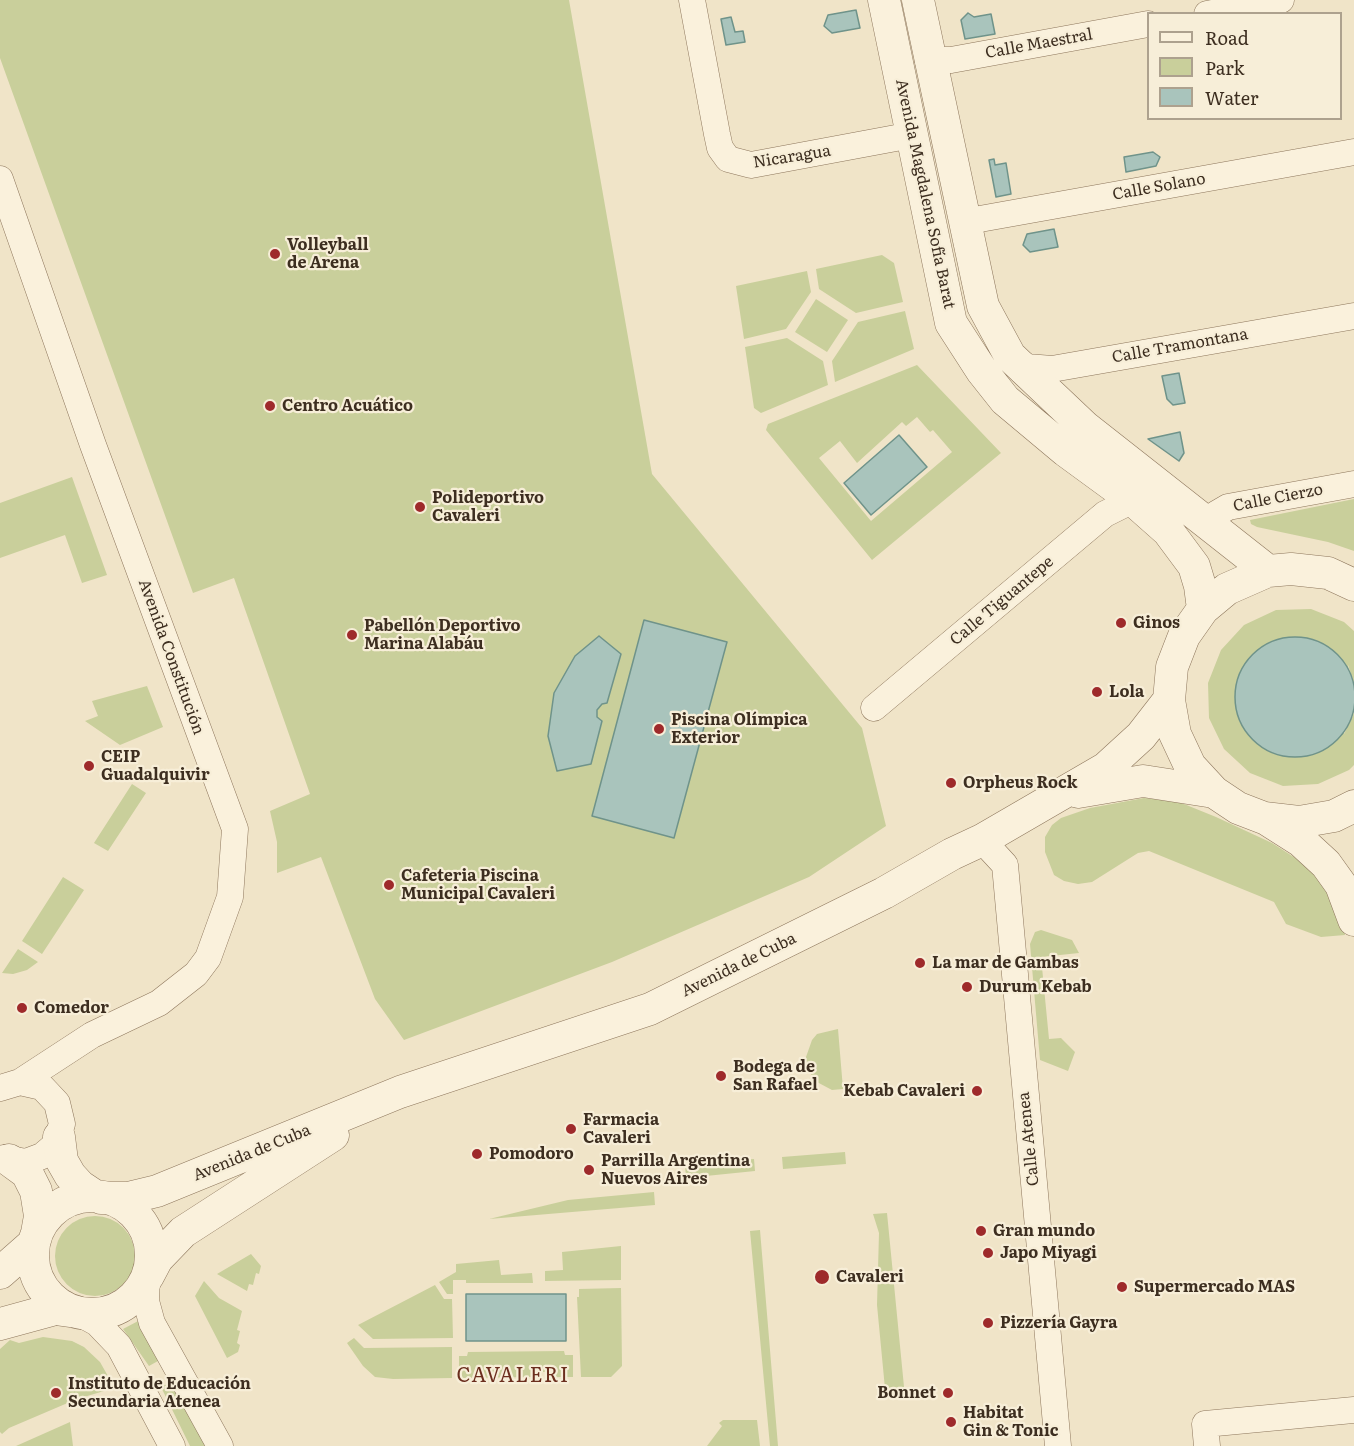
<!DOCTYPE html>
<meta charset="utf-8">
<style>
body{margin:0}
#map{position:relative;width:1354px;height:1446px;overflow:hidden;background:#f0e4c8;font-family:Literata,serif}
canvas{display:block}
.legend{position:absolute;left:1147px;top:12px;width:195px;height:108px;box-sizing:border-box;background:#f7eed8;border:2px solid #ada18e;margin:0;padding:8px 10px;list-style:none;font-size:18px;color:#3d2e20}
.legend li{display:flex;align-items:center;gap:12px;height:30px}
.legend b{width:30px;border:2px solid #ada18e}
</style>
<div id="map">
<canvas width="1354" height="1446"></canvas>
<ul class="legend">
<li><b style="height:8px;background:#faf1dc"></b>Road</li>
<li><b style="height:16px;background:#c9cf9b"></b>Park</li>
<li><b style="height:16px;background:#a9c4bc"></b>Water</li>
</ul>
</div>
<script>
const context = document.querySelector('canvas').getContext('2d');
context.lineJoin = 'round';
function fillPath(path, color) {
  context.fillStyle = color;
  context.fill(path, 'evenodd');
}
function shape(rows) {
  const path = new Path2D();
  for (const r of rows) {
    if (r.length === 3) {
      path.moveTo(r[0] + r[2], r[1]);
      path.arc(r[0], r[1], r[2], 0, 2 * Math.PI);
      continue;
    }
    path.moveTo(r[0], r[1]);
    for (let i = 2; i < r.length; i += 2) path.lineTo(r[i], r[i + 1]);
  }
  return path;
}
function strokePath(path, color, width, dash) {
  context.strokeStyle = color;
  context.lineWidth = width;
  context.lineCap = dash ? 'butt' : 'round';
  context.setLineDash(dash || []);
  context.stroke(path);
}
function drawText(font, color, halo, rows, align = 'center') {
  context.font = font + ' Literata,serif';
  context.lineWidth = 4.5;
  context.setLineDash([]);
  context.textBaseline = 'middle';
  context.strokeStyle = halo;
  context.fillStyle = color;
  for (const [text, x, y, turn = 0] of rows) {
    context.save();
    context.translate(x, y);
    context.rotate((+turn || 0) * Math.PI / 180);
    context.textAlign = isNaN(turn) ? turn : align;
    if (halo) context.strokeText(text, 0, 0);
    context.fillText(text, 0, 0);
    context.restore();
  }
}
fillPath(shape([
 [0,0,569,0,652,474,862,728,886,826,809,877,612,962,404,1040,375,999,321,857,277,873,277,842,270,811,310,794,234,578,193,593,0,58],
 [882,255,894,263,903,302,856,313,819,289,816,269],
 [807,271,811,292,786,329,744,339,736,286],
 [816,299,848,320,827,352,795,332],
 [905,311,914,349,835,382,832,361,858,322],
 [787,338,823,361,828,385,761,413,754,408,745,347],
 [917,365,1001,453,872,560,766,430,768,424],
 [917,417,930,432,933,430,952,452,871,521,819,458,840,441,857,463,902,422,906,426],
 [72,477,107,575,82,583,65,535,0,558,0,503],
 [1354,499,1354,551,1328,542,1257,527,1251,524,1250,520],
 [1311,609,1344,622,1354,631,1354,683,1348,665,1344,734,1354,713,1354,765,1349,770,1318,784,1283,786,1250,773,1224,749,1209,718,1208,683,1221,650,1244,625,1276,610],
 [147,686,163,727,120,745,85,721,98,716,92,701],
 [132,784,146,793,108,851,94,843],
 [1144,798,1179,802,1216,817,1272,843,1300,861,1318,876,1340,915,1345,935,1321,937,1286,924,1274,902,1149,851,1138,853,1092,882,1078,884,1064,881,1054,875,1045,852,1045,837,1052,825,1061,818,1090,808],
 [63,877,84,890,42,954,22,941],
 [1041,930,1072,940,1079,953,1041,957,1049,1039,1061,1038,1075,1052,1068,1071,1040,1060,1030,944,1035,932],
 [18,949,38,962,27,970,13,974,2,973],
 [838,1029,843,1089,832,1090,815,1081,806,1066,806,1057,812,1040,817,1034],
 [845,1152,846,1164,783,1169,782,1157],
 [754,1159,755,1171,686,1178,685,1165],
 [654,1192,655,1205,489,1219,568,1200],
 [887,1213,905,1397,886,1399,877,1305,879,1233,873,1214],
 [95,1256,40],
 [760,1230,778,1446,770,1446,750,1231],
 [621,1246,621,1280,545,1281,545,1271,563,1270,562,1252],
 [251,1254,261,1266,259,1274,256,1273,253,1285,249,1284,247,1291,217,1274],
 [499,1260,501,1275,532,1273,533,1283,466,1283,466,1280,453,1280,453,1294,447,1294,439,1282,456,1272,456,1264],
 [204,1281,219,1298,242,1311,237,1330,240,1331,237,1343,240,1345,238,1352,227,1358,195,1296],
 [435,1285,444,1299,452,1299,453,1338,373,1339,358,1325],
 [621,1288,622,1366,611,1377,581,1377,577,1297,579,1297,579,1289],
 [142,1319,158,1361,149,1366,123,1329],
 [43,1337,72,1341,84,1347,100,1362,113,1385,111,1389,77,1399,9,1428,2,1434,0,1432,0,1349,10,1340,19,1343],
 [354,1338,364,1348,452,1347,452,1378,393,1379,375,1377,363,1366,347,1343],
 [564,1351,565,1355,573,1355,573,1377,548,1377,548,1372,536,1372,536,1377,459,1378,459,1356,467,1356,468,1352],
 [171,1382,208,1446,190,1446,161,1387],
 [723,1420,757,1420,760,1446,707,1446,722,1426,719,1423],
 [70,1422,73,1446,16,1446]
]), '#c9cf9b');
const water = shape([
 [856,10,860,28,832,33,824,26,828,15,856,10],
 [968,13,974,17,991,14,995,34,965,39,961,20,968,13],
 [731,17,735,32,743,31,745,42,726,45,721,19,731,17],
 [1153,152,1160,157,1156,166,1126,172,1124,157,1153,152],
 [994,159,995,165,1006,163,1011,194,996,197,989,160,994,159],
 [1054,229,1058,247,1030,252,1023,245,1027,234,1054,229],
 [1179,373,1185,403,1173,405,1167,399,1162,376,1179,373],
 [1180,432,1184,453,1179,461,1148,439,1180,432],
 [899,435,927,467,871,515,844,483,899,435],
 [644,620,727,642,674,838,592,816,644,620],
 [599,636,621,654,607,703,602,704,597,710,597,717,602,721,591,764,557,771,548,736,554,693,575,656,599,636],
 [1295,697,60],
 [466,1294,566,1294,566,1341,466,1341,466,1294]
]);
fillPath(water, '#a9c4bc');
strokePath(water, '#6f938a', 1.5);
const minor = shape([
 [692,0,717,134,720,148,728,159,751,165,912,135],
 [1207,14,1281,0],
 [928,60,951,60,1148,24],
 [0,179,93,445,235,829,230,897,208,958,196,974,159,1003,92,1035,20,1082],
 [963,222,1354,152],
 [1016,360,1027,367,1052,369,1354,316],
 [1210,525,1216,514,1228,507,1354,484],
 [874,708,1105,514,1133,500],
 [982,840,1005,865,1058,1446],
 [0,1088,20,1082,42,1087,57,1103,62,1124,55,1145,42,1156,26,1162,4,1158],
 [147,1276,146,1301,152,1323,220,1446],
 [77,1312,97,1323,119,1346,172,1446],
 [1207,1446,1205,1424,1354,1410]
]);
const tertiary = shape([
 [884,0,951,323,982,371,1005,400,1066,451,1133,500,1168,531,1194,566,1200,586,1203,609],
 [918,0,983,306,1010,356,1085,427,1268,571],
 [1354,585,1328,573,1291,569,1268,571,1227,589,1203,609,1184,636,1172,667,1169,700,1175,734,1190,766,1214,792,1238,808,1264,818,1299,822,1334,816,1354,806],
 [1078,792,1143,781,1214,792],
 [1268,820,1301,841,1326,864,1341,885,1354,920],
 [59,1137,62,1161,70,1175,80,1186,95,1196],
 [9,1160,27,1173,36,1191,40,1216,37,1233],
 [92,1255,59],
 [101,1198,128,1198,157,1191,400,1092,650,1009,884,893,952,854,982,840,1106,768,1141,736,1169,700],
 [0,1273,33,1244],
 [148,1276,157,1259,183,1232,333,1135],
 [0,1324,55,1309,77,1312]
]);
strokePath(minor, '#8d765c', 27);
strokePath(tertiary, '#8d765c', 33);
strokePath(minor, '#faf1dc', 26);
strokePath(tertiary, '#faf1dc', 32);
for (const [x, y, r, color] of [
 [275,254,6,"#9e2a2b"],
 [270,406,6,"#9e2a2b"],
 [420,507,6,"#9e2a2b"],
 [1121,623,6,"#9e2a2b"],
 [352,635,6,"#9e2a2b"],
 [1097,692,6,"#9e2a2b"],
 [659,729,6,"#9e2a2b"],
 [89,766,6,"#9e2a2b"],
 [951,783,6,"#9e2a2b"],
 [389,885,6,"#9e2a2b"],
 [920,963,6,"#9e2a2b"],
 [967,987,6,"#9e2a2b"],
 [22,1008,6,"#9e2a2b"],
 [721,1076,6,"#9e2a2b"],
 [977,1091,6,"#9e2a2b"],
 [571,1129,6,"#9e2a2b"],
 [477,1154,6,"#9e2a2b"],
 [589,1170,6,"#9e2a2b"],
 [981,1231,6,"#9e2a2b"],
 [988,1253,6,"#9e2a2b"],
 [822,1277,8,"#9e2a2b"],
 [1122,1287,6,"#9e2a2b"],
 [988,1323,6,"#9e2a2b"],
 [56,1393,6,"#9e2a2b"],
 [948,1393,6,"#9e2a2b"],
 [951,1422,6,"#9e2a2b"]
]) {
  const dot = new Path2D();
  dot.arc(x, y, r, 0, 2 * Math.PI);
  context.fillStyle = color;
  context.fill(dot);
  strokePath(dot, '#f7eed8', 2);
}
drawText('16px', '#3d2e20', '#f7eed8', [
 ["Calle Maestral",1039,44,-10],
 ["Nicaragua",792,157,-9],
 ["Calle Solano",1159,187,-10],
 ["Avenida Magdalena Sofía Barat",925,194,78],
 ["Calle Tramontana",1180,346,-10],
 ["Calle Cierzo",1278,498,-11],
 ["Calle Tiguantepe",1002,601,-40],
 ["Avenida Constitución",171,657,70],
 ["Avenida de Cuba",739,965,-26],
 ["Calle Atenea",1029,1139,-96],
 ["Avenida de Cuba",252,1153,-22]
]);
drawText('bold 16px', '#3d2e20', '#f7eed8', [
 ["Volleyball",287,245],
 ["de Arena",287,263],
 ["Centro Acuático",282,406],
 ["Polideportivo",432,498],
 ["Cavaleri",432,516],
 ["Ginos",1133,623],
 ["Pabellón Deportivo",364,626],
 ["Marina Alabáu",364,644],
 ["Lola",1109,692],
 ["Piscina Olímpica",671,720],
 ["Exterior",671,738],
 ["CEIP",101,757],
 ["Guadalquivir",101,775],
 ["Orpheus Rock",963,783],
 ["Cafeteria Piscina",401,876],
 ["Municipal Cavaleri",401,894],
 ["La mar de Gambas",932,963],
 ["Durum Kebab",979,987],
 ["Comedor",34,1008],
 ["Bodega de",733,1067],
 ["San Rafael",733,1085],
 ["Kebab Cavaleri",965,1091,"right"],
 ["Farmacia",583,1120],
 ["Cavaleri",583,1138],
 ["Pomodoro",489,1154],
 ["Parrilla Argentina",601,1161],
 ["Nuevos Aires",601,1179],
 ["Gran mundo",993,1231],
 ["Japo Miyagi",1000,1253],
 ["Cavaleri",836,1277],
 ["Supermercado MAS",1134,1287],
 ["Pizzería Gayra",1000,1323],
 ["Instituto de Educación",68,1384],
 ["Secundaria Atenea",68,1402],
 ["Bonnet",936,1393,"right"],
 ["Habitat",963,1413],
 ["Gin & Tonic",963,1431]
], 'left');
context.letterSpacing = '1.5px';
drawText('20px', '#6b2e1e', '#f7eed8', [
 ["CAVALERI",513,1376]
]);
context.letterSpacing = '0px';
</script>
